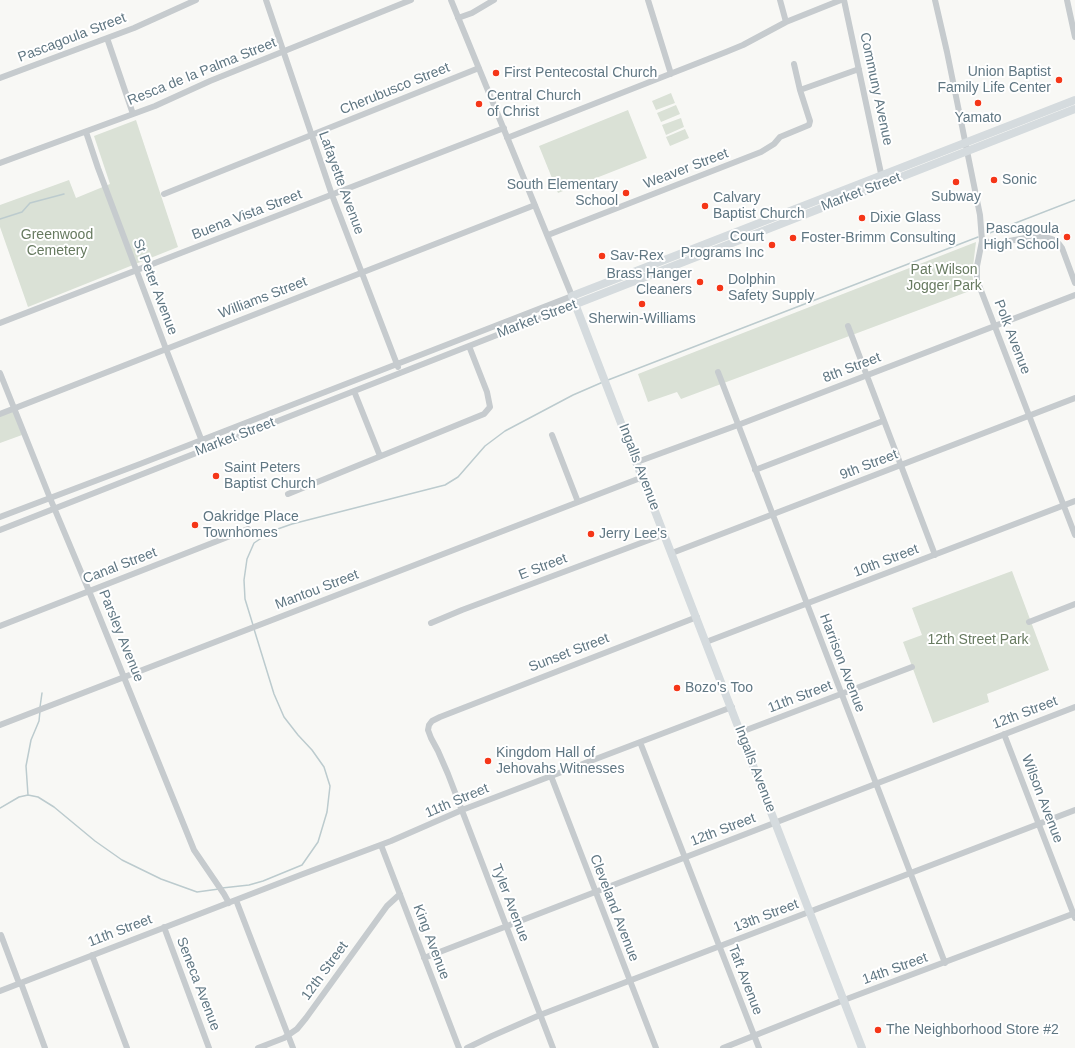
<!DOCTYPE html>
<style>
body{margin:0}
canvas{display:block;background:#f8f8f5}
</style>
<canvas width="1075" height="1048"></canvas>
<script>
const context = document.querySelector('canvas').getContext('2d');
context.lineJoin = 'round';
function fillPath(path, color) {
  context.fillStyle = color;
  context.fill(path, 'evenodd');
}
function shape(rows) {
  const path = new Path2D();
  for (const r of rows) {
    path.moveTo(r[0], r[1]);
    for (let i = 2; i < r.length; i += 2) path.lineTo(r[i], r[i + 1]);
  }
  return path;
}
function strokePath(path, color, width, dash) {
  context.strokeStyle = color;
  context.lineWidth = width;
  context.lineCap = dash ? 'butt' : 'round';
  context.setLineDash(dash || []);
  context.stroke(path);
}
function drawText(font, color, halo, rows, align = 'center') {
  context.font = font + ' Helvetica,sans-serif';
  context.lineWidth = 4;
  context.setLineDash([]);
  context.textBaseline = 'middle';
  context.strokeStyle = halo;
  context.fillStyle = color;
  for (const [text, x, y, turn = 0] of rows) {
    context.save();
    context.translate(x, y);
    context.rotate((+turn || 0) * Math.PI / 180);
    context.textAlign = isNaN(turn) ? turn : align;
    if (halo) context.strokeText(text, 0, 0);
    context.fillText(text, 0, 0);
    context.restore();
  }
}
fillPath(shape([
 [671,93,675,103,656,110,652,101],
 [676,105,680,114,661,122,657,113],
 [628,110,647,158,558,193,539,146],
 [681,118,684,127,666,135,662,125],
 [136,120,178,247,28,307,0,227,0,205,69,180,76,198,110,184,94,136],
 [685,129,689,138,670,146,666,137],
 [976,242,972,274,975,289,681,399,677,392,648,402,638,374],
 [13,411,22,435,0,443,0,416],
 [1012,571,1049,670,987,694,989,702,933,723,903,642,922,635,912,608]
]), '#dae1d6');
strokePath(shape([
 [0,219,22,212,30,203,64,194],
 [987,234,1075,200],
 [608,380,978,237],
 [253,625,245,599,244,580,247,559,254,543,272,531,292,524,445,485,458,477,485,446,505,431,573,395,603,382],
 [40,707,42,693],
 [28,795,26,766,31,740,39,721,40,711],
 [0,808,19,797,28,795,38,797,54,807,95,841,122,860,161,879,197,892,219,889],
 [222,888,249,885,263,881,302,865,318,842,327,812,330,786,324,767,312,750,298,735,284,717,274,694,254,629]
]), '#bccbce', 1.5);
strokePath(shape([
 [266,0,332,195,398,367],
 [648,0,671,74],
 [780,0,786,22],
 [844,0,882,178],
 [935,0,947,52,980,215,982,241,977,266,977,280,1075,535],
 [1067,0,1075,37],
 [458,18,472,13,494,0],
 [107,38,133,114],
 [0,78,134,28,196,0],
 [800,90,859,69],
 [86,132,98,168,166,349,205,449],
 [507,138,726,52,743,45,786,22,841,0],
 [0,163,155,106,210,81,411,0],
 [164,194,479,68],
 [548,235,761,152,774,144,780,137,809,125,810,121,809,118,800,90,794,64],
 [982,241,998,243,1031,237,1042,236,1052,239,1059,244,1062,248,1075,283],
 [0,323,504,128],
 [848,326,935,555],
 [718,372,945,963],
 [0,373,50,498,89,591,194,850,224,894,229,903],
 [354,391,380,456],
 [0,414,535,205],
 [552,435,578,502],
 [637,462,738,425,1075,295],
 [755,470,883,421],
 [288,494,484,414,490,407,487,392,469,346],
 [0,517,140,464,572,296,451,0],
 [0,530,576,304],
 [672,553,1075,398],
 [1029,622,1075,604],
 [431,623,462,610,665,534],
 [0,626,248,529],
 [706,642,1075,501],
 [0,725,643,477],
 [741,732,912,667],
 [1004,734,1075,918],
 [640,742,759,1048],
 [551,776,656,1048],
 [381,845,459,1048],
 [236,900,293,1048],
 [164,927,209,1048],
 [1,935,19,983],
 [92,955,127,1048],
 [424,958,1075,707],
 [21,983,45,1048],
 [0,991,303,874,391,841,462,810,732,707],
 [258,1048,284,1038,297,1029,306,1018,387,906,400,894],
 [467,1048,492,1036,540,1015,1075,810],
 [553,1048,448,774,438,751,431,738,428,730,429,725,432,721,440,717,697,617],
 [723,1048,844,1000,1075,913]
]), '#c6cbce', 6);
strokePath(shape([
 [576,304,1075,109],
 [862,1048,572,296,1075,100]
]), '#d5dbde', 8);
for (const [x, y, r, color] of [
 [496,73,4,"#f53618"],
 [1059,80,4,"#f53618"],
 [978,103,4,"#f53618"],
 [479,104,4,"#f53618"],
 [994,180,4,"#f53618"],
 [956,182,4,"#f53618"],
 [626,193,4,"#f53618"],
 [705,206,4,"#f53618"],
 [862,218,4,"#f53618"],
 [1067,237,4,"#f53618"],
 [793,238,4,"#f53618"],
 [772,245,4,"#f53618"],
 [602,256,4,"#f53618"],
 [700,282,4,"#f53618"],
 [720,288,4,"#f53618"],
 [642,304,4,"#f53618"],
 [216,476,4,"#f53618"],
 [195,525,4,"#f53618"],
 [591,534,4,"#f53618"],
 [677,688,4,"#f53618"],
 [488,761,4,"#f53618"],
 [878,1030,4,"#f53618"]
]) {
  const dot = new Path2D();
  dot.arc(x, y, r, 0, 2 * Math.PI);
  context.fillStyle = color;
  context.fill(dot);
  strokePath(dot, '#fff', 1.5);
}
drawText('14px', '#607783', '#fff', [
 ["Pascagoula Street",72,38,-21],
 ["Resca de la Palma Street",202,72,-22],
 ["Cherubusco Street",395,89,-22],
 ["Communy Avenue",876,89,78],
 ["Weaver Street",686,169,-21],
 ["Lafayette Avenue",341,183,70],
 ["Market Street",861,192,-21],
 ["Buena Vista Street",247,215,-21],
 ["St Peter Avenue",155,287,69],
 ["Williams Street",263,298,-21],
 ["Market Street",537,319,-21],
 ["Polk Avenue",1012,337,69],
 ["8th Street",852,368,-21],
 ["Market Street",235,437,-21],
 ["9th Street",869,465,-21],
 ["Ingalls Avenue",639,467,69],
 ["10th Street",886,561,-21],
 ["Canal Street",120,566,-21],
 ["E Street",543,567,-21],
 ["Mantou Street",317,590,-21],
 ["Parsley Avenue",121,636,68],
 ["Sunset Street",569,653,-21],
 ["Harrison Avenue",842,663,69],
 ["11th Street",800,697,-21],
 ["12th Street",1025,713,-21],
 ["Ingalls Avenue",755,769,69],
 ["Wilson Avenue",1042,799,69],
 ["11th Street",457,801,-23],
 ["12th Street",723,830,-21],
 ["Tyler Avenue",510,903,69],
 ["Cleveland Avenue",614,908,69],
 ["13th Street",766,916,-21],
 ["11th Street",120,931,-21],
 ["King Avenue",431,942,69],
 ["14th Street",895,969,-20],
 ["12th Street",325,971,-54],
 ["Taft Avenue",745,980,69],
 ["Seneca Avenue",198,984,69]
]);
drawText('14px', '#607783', '#fff', [
 ["Union Baptist",1051,72,"right"],
 ["Family Life Center",1051,88,"right"],
 ["First Pentecostal Church",504,73],
 ["Central Church",487,96],
 ["of Christ",487,112],
 ["Yamato",978,118,"center"],
 ["Sonic",1002,180],
 ["South Elementary",618,185,"right"],
 ["School",618,201,"right"],
 ["Subway",956,197,"center"],
 ["Calvary",713,198],
 ["Baptist Church",713,214],
 ["Dixie Glass",870,218],
 ["Pascagoula",1059,229,"right"],
 ["High School",1059,245,"right"],
 ["Court",764,237,"right"],
 ["Programs Inc",764,253,"right"],
 ["Foster-Brimm Consulting",801,238],
 ["Sav-Rex",610,256],
 ["Brass Hanger",692,274,"right"],
 ["Cleaners",692,290,"right"],
 ["Dolphin",728,280],
 ["Safety Supply",728,296],
 ["Sherwin-Williams",642,319,"center"],
 ["Saint Peters",224,468],
 ["Baptist Church",224,484],
 ["Oakridge Place",203,517],
 ["Townhomes",203,533],
 ["Jerry Lee's",599,534],
 ["Bozo's Too",685,688],
 ["Kingdom Hall of",496,753],
 ["Jehovahs Witnesses",496,769],
 ["The Neighborhood Store #2",886,1030]
], 'left');
drawText('14px', '#677a60', '#fff', [
 ["Greenwood",57,235],
 ["Cemetery",57,251],
 ["Pat Wilson",944,270],
 ["Jogger Park",944,286],
 ["12th Street Park",978,640]
]);
</script>
